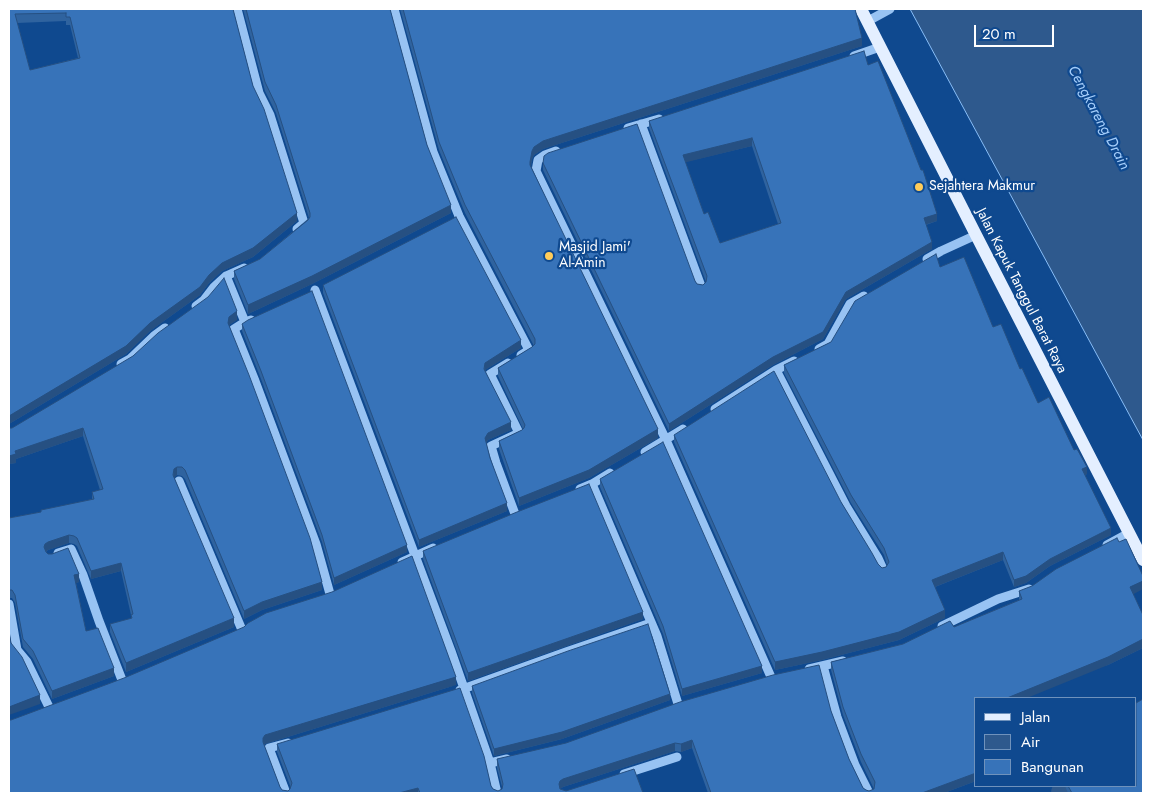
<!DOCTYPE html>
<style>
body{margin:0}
#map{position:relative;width:1152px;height:802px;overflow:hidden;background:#0f498f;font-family:Jost,sans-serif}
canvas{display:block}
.frame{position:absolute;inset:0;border:10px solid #fff;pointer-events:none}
.legend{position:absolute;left:974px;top:697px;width:162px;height:90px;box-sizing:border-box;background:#0f498f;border:1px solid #6f92bc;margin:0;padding:6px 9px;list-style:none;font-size:15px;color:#fff}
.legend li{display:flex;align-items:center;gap:10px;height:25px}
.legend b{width:25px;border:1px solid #6f92bc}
.scale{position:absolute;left:974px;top:25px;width:80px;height:22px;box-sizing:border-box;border:2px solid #fff;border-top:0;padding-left:6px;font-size:15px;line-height:18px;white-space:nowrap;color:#fff;-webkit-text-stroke:4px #0f498f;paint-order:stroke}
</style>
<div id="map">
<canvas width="1152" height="802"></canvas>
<div class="frame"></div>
<ul class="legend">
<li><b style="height:6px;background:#e4efff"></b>Jalan</li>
<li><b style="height:14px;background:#2e598d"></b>Air</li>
<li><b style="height:14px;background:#3773b9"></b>Bangunan</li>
</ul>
<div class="scale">20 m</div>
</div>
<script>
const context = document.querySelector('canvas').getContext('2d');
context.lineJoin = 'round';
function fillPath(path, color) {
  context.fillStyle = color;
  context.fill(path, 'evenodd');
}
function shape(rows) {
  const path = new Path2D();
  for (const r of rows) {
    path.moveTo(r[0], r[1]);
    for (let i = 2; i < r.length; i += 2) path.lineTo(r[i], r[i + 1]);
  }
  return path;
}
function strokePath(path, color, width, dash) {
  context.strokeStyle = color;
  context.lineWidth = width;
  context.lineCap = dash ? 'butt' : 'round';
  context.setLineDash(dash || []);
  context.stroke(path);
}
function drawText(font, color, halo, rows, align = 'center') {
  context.font = font + ' Jost,sans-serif';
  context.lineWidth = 4.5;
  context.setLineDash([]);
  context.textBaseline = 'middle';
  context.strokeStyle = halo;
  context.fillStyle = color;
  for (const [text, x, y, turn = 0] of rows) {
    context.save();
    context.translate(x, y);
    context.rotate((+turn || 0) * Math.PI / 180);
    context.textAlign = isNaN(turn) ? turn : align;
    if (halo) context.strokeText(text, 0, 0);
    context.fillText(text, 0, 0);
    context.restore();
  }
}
const water = shape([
 [910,9,1143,9,1143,440,910,9]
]);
fillPath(water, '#2e598d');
strokePath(water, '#89bef7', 1);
strokePath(shape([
 [1065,793,1082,786]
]), '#2e598d', 28);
strokePath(shape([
 [237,9,259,93,270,115,304,223,297,229],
 [394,9,433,152,459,216,529,350,521,355],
 [868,21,890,9],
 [854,56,880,47],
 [641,124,701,286],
 [628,128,659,119],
 [556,151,545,155,538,160,536,171,666,440,771,677],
 [927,259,941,251,976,235],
 [226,276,245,322,251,320],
 [315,290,451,651,490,763,497,793],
 [196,306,204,300,214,287,226,276,244,268],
 [245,322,234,329,255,381,316,544,330,594],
 [819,349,828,344,850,304,864,296],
 [508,363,490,374,519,433,491,446,496,463,515,514],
 [121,364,130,359,154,336,165,328],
 [776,370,846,506,878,558,883,569],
 [715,409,776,370,794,361],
 [645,452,683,429],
 [179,481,242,630],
 [592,484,657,636,678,704],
 [580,489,592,484,610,473],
 [1107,545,1129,533],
 [58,553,71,549,83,575,99,621,122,680],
 [402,562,433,548],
 [9,604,17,650,27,662,49,707],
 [942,626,998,599,1029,589],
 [823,666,837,717,855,765,869,793],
 [809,669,843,661],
 [460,690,566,652,651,623],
 [490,763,507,759],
 [624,774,677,757],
 [286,793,269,748,288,743]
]), '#98c3f3', 9);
strokePath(shape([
 [861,9,976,235,1143,560]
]), '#e4efff', 12);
fillPath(shape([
 [9,9,233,9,253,86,297,221,253,257,222,271,209,283,200,295,150,331,126,354,9,424],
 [66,21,66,25,70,25,78,58,30,70,17,23],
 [243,9,390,9,427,145,451,213,312,284,248,314,234,279,234,271,260,259,309,218,276,113,265,91],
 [400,9,855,9,862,46,543,149,534,155,532,159,531,166,658,438,589,478,519,506,499,449,499,441,522,430,523,429,498,376,498,368,534,346,465,213,439,150],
 [868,65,937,221,926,225,932,249,846,299,823,339,773,365,669,431,543,170,543,163,695,281,697,284,703,285,706,282,649,128,649,121],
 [752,146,778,224,720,243,704,214,685,162],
 [940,267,993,327,1020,369,1038,403,1074,450,1087,474,1085,475,1111,535,1050,566,1026,583,1014,587,1003,560,935,587,945,618,899,640,822,660,775,670,674,442,674,435,841,502,878,564,882,568,886,567,887,565,884,555,851,503,784,373,784,365,831,342],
 [323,285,521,348,485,370,511,430,488,440,486,443,507,511,419,547,323,293],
 [237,320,229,325,322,590,262,610,244,619,185,479,182,476,177,475,174,477,234,627,126,672,110,632,110,624,131,619,131,615,121,571,91,579,77,546,74,544,69,543,48,550,46,552,79,582,76,583,86,631,114,676,52,699,33,659,23,647,15,603,12,598,9,598,9,518,41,512,92,499,92,492,100,490,83,436,16,459,16,463,9,464,9,428,12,428],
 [242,324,407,552,334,585,322,542,261,379,242,331],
 [600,479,762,673,682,696,663,634,600,487],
 [423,551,643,619,468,681,423,559],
 [1019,591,1133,594,1143,615,1143,648,1108,665,976,698,976,781,944,793,708,793,692,748,681,752,675,751,563,787,560,789,566,791,643,793,9,793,456,685,265,744,264,745,280,787,282,790,288,791,291,788,277,752,277,744,491,786,493,789,498,791,502,789,502,787,497,768,497,759,831,711,849,759,863,788,866,790,869,791,874,789,861,762,843,715,831,670,831,662,903,644,954,627,1019,600],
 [472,686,670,700,562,739,494,756,472,693],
 [1065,786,1136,786,1143,793,1068,793]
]), '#2f639f');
fillPath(shape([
 [862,38,862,46,543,149,534,155,532,159,530,170,530,162,532,151,534,147,543,141],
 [752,138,752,146,683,163,683,155],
 [451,205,451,213,312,284,248,314,248,305],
 [297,213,297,221,253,257,222,271,209,283,200,295,150,331,126,354,9,424,9,416,150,323,209,275,222,263],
 [937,214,937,221,924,225,924,218],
 [932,242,932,249,846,299,823,339,773,365,669,431,669,424,846,292],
 [237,311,237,320,229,325,228,323,229,317],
 [521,340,521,348,485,370,484,377,485,363],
 [511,422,511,430,488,440,485,445,485,438,488,433],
 [83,428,83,436,16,459,16,463,9,464,9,456,15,451],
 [658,429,658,438,589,478,519,506,519,498],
 [177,467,177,475,174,478,173,483,174,469],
 [1087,467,1087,474,1082,477,1082,469],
 [507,503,507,511,419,547,419,540],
 [1111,528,1111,535,1050,566,1026,583,1014,587,1014,580,1050,559],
 [69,535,69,543,48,550,45,552,44,547,45,544,48,542],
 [407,545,407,552,334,585,334,578],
 [1003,552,1003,560,932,588,932,580],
 [121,563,121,571,91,579,91,571],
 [79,574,79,582,74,584,74,575],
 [1143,581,1143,589,1130,596,1130,587],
 [322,582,322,590,262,610,244,619,244,611,262,602],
 [945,610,945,618,899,640,822,660,775,670,775,662],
 [643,612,643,619,468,681,468,673],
 [234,618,234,627,126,672,126,663],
 [1143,639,1143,648,1108,665,1027,698,1007,698],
 [762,666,762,673,682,696,682,689],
 [114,668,114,676,52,699,52,691],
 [456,677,456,685,265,744,263,746,263,738,265,735],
 [670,694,670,700,562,739,494,756,494,749],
 [40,695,40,704,9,715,9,707],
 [692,740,692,748,681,752,681,744],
 [675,743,675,751,563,787,560,789,559,784,560,781,563,779],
 [976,773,976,781,944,793,922,793],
 [418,788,418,793,399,793]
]), '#265082');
const building = shape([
 [9,9,233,9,253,86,264,109,297,213,253,248,222,263,209,275,200,287,150,323,126,346,9,416,9,9],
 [66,13,66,17,70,17,80,58,30,70,15,14,66,13],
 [246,9,390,9,427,145,451,205,312,276,248,305,234,271,260,259,308,220,310,217,310,213,276,105,265,82,246,9],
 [403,9,855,9,862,38,543,141,534,147,532,151,530,162,530,165,658,429,589,470,519,498,499,441,522,430,524,428,525,425,498,368,532,347,535,344,535,339,465,205,439,142,403,9],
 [864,51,868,65,878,61,921,170,923,170,937,214,924,218,932,242,846,292,823,332,773,357,669,424,543,163,544,156,548,153,637,124,695,281,697,284,703,285,706,282,707,276,649,121,864,51],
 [752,138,781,223,720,243,708,212,704,214,683,155,752,138],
 [456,217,521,340,485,363,484,369,511,422,488,433,485,438,490,458,507,503,419,540,323,285,456,217],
 [936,254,940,267,964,257,993,327,1001,324,1020,369,1022,368,1038,403,1049,397,1074,450,1077,449,1087,467,1082,469,1111,528,1050,559,1026,576,1014,580,1003,552,932,580,945,610,899,632,822,652,775,662,674,435,774,371,841,502,872,553,878,564,882,568,886,567,889,562,884,548,851,495,784,365,831,342,855,301,936,254],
 [224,278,237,311,229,317,228,323,249,375,310,538,322,582,262,602,244,611,185,470,182,467,177,467,174,469,173,475,234,618,126,663,110,624,132,618,131,615,133,614,121,563,91,571,77,538,74,536,69,535,48,542,45,544,44,547,46,552,48,554,52,554,68,548,79,574,74,575,86,631,98,628,114,668,52,691,33,651,23,639,15,595,12,590,9,590,9,518,41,512,41,510,94,499,92,492,103,489,83,428,15,451,16,454,9,456,9,428,12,428,133,356,158,333,208,297,224,278],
 [312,291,407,545,334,578,322,535,261,371,242,324,248,320,312,291],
 [663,442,762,666,682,689,663,626,600,479,663,442],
 [589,484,643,612,468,673,423,551,517,512,589,484],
 [1117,538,1119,542,1126,539,1143,576,1143,581,1130,587,1143,615,1143,639,1108,657,1007,698,976,698,976,773,922,793,710,793,711,793,692,740,681,744,675,743,563,779,560,781,559,784,560,789,566,791,634,769,643,793,420,793,418,788,399,793,9,793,9,720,11,720,124,678,244,627,248,623,266,613,332,592,412,556,456,677,265,735,263,738,263,742,280,787,282,790,288,791,290,789,292,783,277,744,460,688,484,756,491,786,493,789,498,791,502,789,503,784,497,759,566,743,680,702,773,675,819,665,831,711,849,759,863,788,866,790,869,791,874,789,875,782,861,754,843,707,831,662,903,644,950,621,954,627,1022,599,1019,591,1032,586,1056,569,1117,538],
 [648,624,670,694,562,732,494,749,472,686,568,651,648,624],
 [9,631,11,643,22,657,40,695,9,707,9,631],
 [1143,699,1143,793,1072,793,1068,786,1136,786,1136,703,1143,699]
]);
fillPath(building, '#3773b9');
strokePath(building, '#265082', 1);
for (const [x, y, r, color] of [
 [919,187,5,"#ffcc5a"],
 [549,256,5,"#ffcc5a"]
]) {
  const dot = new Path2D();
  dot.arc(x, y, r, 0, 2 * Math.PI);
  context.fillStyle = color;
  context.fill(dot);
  strokePath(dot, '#0f498f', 2);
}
drawText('14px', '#fff', '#0f498f', [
 ["Sejahtera Makmur",929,187],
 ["Masjid Jami'",559,248],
 ["Al-Amin",559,264]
], 'left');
drawText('14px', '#fff', '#0f498f', [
 ["Jalan Kapuk Tanggul Barat Raya",1021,291,63]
]);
drawText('italic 15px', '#a4cdfa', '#0f498f', [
 ["Cengkareng Drain",1098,118,62]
]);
</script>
